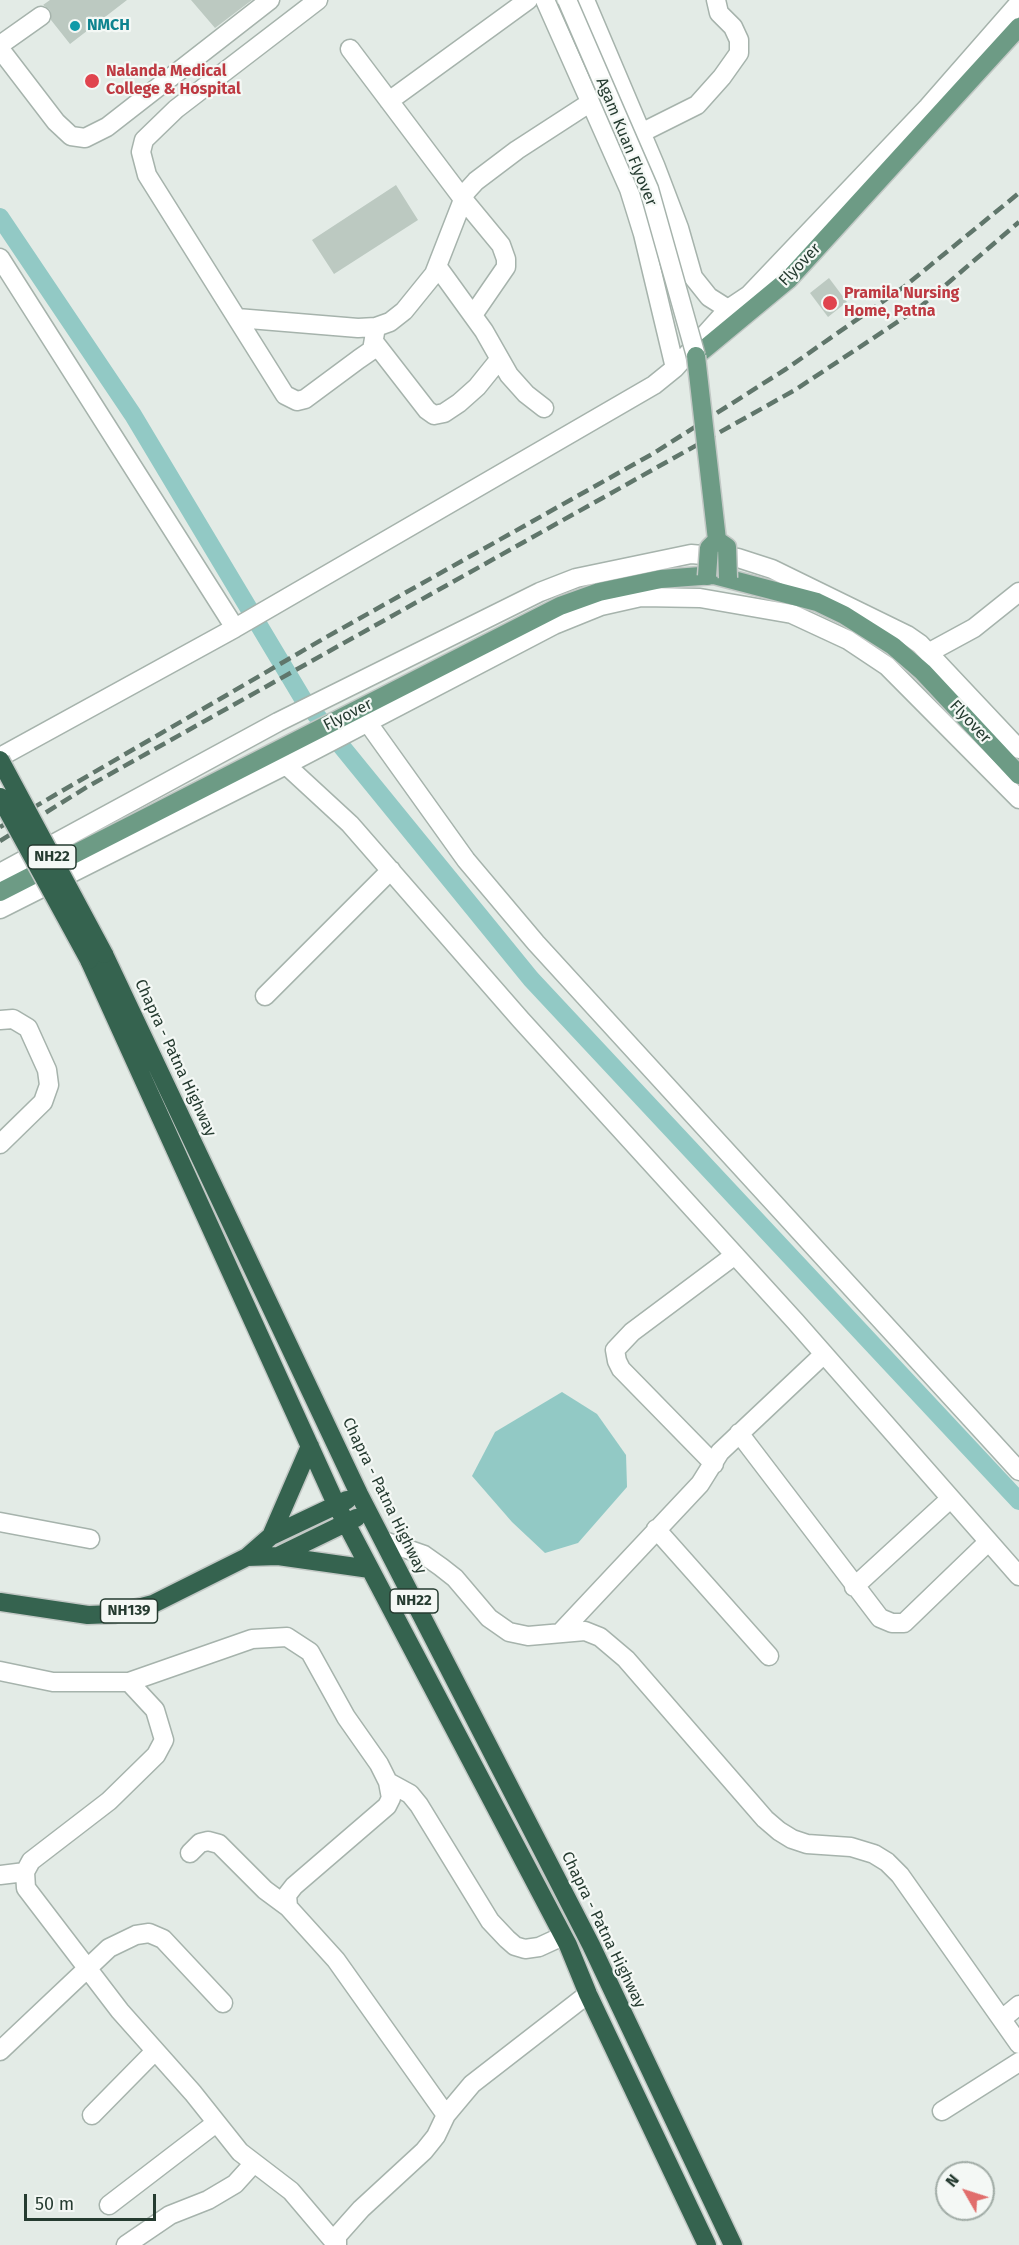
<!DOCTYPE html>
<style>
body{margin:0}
#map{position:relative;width:1019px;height:2245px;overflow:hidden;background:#e3ebe6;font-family:"Fira Sans",sans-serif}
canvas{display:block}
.north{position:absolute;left:935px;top:2161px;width:60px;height:60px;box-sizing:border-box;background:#f4f8f5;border:2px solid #a1aca6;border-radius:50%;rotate:309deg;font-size:16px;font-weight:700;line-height:24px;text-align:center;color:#253b30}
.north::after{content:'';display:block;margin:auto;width:21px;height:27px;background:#e16e6c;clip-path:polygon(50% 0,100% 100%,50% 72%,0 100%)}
.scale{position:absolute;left:24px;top:2194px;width:132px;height:27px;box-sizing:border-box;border:3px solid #253b30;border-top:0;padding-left:8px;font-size:18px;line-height:21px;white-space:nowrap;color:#253b30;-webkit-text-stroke:4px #f4f8f5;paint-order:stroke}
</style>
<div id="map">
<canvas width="1019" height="2245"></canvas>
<div class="north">N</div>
<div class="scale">50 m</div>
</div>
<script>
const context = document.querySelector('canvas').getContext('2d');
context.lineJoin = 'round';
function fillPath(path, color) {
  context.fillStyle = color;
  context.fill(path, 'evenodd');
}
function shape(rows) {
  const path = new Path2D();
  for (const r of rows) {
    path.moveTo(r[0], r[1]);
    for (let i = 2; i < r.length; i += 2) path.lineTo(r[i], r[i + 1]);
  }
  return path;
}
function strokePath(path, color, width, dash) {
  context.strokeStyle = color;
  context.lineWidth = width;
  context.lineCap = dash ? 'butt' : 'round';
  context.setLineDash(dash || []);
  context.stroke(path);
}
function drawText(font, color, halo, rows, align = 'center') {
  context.font = font + ' "Fira Sans",sans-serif';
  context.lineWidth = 4.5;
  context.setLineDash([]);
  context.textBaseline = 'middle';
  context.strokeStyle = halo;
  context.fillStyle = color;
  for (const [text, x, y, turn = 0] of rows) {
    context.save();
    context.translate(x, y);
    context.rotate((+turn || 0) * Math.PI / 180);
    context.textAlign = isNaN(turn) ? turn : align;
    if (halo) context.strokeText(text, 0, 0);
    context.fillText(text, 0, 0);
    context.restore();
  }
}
fillPath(shape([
 [562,1392,597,1414,626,1455,627,1487,578,1543,545,1553,512,1522,472,1476,495,1432]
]), '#92c9c5');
strokePath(shape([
 [0,217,133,415,303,699,531,979,1019,1501]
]), '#92c9c5', 18);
fillPath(shape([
 [50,0,127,0,70,44,51,20,50,10,43,5],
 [191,0,252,0,215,28],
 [396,185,418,220,334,274,312,240],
 [829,278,847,302,828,317,810,293]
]), '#bcc9c1');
const minor = shape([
 [318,0,176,109,144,140,141,152,147,175,285,395,297,401,305,399,359,359,372,350,376,327],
 [545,0,629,189,643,234,675,368],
 [585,0,655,165,679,228,693,277,709,297,728,309],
 [0,45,41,16],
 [0,49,56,122,71,136,85,138,107,127,270,0],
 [350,49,463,199,501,245,506,259,506,267,473,315],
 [389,101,528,0],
 [641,133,697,105,722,77,739,53,739,40,733,27,719,13,716,0],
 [0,258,235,628],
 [437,266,484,331,509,375,526,394,544,408],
 [237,318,358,328,376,327,390,322,404,311,434,274,466,192,476,181,517,150,591,102],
 [375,343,427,410,434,415,444,413,459,403,477,387,498,361],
 [928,653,974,628,1019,592],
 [368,723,466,860,536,943,1019,1471],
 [0,757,235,628,654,385,675,368,728,309,749,295,928,107,1019,3],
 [286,765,350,824,521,1020,795,1321,1019,1576],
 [0,873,278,722,540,592,576,578,691,554,738,558,772,569,907,635,920,644,1019,749],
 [0,909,286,765,554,625,601,606,641,597,700,598,792,614,848,640,887,666,1019,799],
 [265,996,391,870],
 [0,1020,13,1019,28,1028,47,1070,49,1085,43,1102,0,1144],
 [739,1433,880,1618,892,1623,904,1623,988,1542],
 [714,1464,621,1369,617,1361,615,1350,632,1332,735,1255],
 [0,1522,90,1539],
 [656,1529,769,1656],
 [384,1541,424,1555,441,1567,455,1578,489,1618,509,1632,528,1636,585,1631,600,1637,626,1659,765,1819,779,1831,792,1839,807,1844,851,1847,874,1854,887,1862,900,1875,1019,2044],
 [854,1587,950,1499],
 [561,1632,700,1484,720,1452,824,1354],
 [0,1671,53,1682,129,1682,252,1639,287,1637,310,1652,346,1717,379,1764,388,1782,391,1798,387,1806,294,1886,287,1895,288,1907,336,1960,446,2115,472,2084,588,1994],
 [129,1682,155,1710,164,1740,156,1755,109,1801,31,1861,25,1872,26,1888,120,2011,193,2093,240,2152,291,2191,336,2244],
 [388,1782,410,1794,419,1805,490,1921,507,1939,515,1946,525,1949,539,1947,563,1936],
 [190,1853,200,1843,208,1841,219,1844,265,1890,288,1907],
 [0,1875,25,1872],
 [1002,2019,1019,2005],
 [0,2051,109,1948,136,1935,149,1933,163,1939,223,2003],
 [942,2111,1019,2062],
 [92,2115,155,2051],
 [109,2205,216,2123],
 [126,2245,170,2215,208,2200,235,2184,254,2163],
 [337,2245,337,2236,361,2209,424,2151,436,2136,446,2115]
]);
const major = shape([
 [696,356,789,279,1019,27],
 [0,892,560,606,599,592,661,579,714,575,817,602,844,615,893,646,923,672,1019,775]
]);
const highway = shape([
 [104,954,359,1494,591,1945,733,2245],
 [89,960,336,1504,568,1945,588,1994,707,2245],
 [271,1536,310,1446],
 [278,1556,370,1569],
 [247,1557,278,1556,356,1518],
 [0,1602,88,1615,114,1614,153,1604,247,1557,271,1536,347,1500]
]);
strokePath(minor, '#a6b3ac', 21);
strokePath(major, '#c2c8c5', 21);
strokePath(highway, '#c2c8c5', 21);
strokePath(minor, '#fff', 18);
strokePath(major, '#6d9b85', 18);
strokePath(highway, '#35634f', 18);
strokePath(shape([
 [0,827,323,639,654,453,786,369,905,286,1019,193],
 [0,841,87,787,795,390,920,307,1019,222]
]), '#60766b', 4.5, [12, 6]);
const minorBridge = shape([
 [567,0,649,189,696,356]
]);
const majorBridge = shape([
 [696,356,717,540,727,547,728,578],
 [707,576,709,548,717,540]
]);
const highwayBridge = shape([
 [0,760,104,954],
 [0,797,89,960]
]);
strokePath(minorBridge, '#a6b3ac', 21, []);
strokePath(majorBridge, '#c2c8c5', 21, []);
strokePath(highwayBridge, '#c2c8c5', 21, []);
strokePath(minorBridge, '#fff', 18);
strokePath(majorBridge, '#6d9b85', 18);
strokePath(highwayBridge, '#35634f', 18);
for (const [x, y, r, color] of [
 [75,26,6,"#0f9aa8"],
 [92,81,8,"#e0444e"],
 [830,303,8,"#e0444e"]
]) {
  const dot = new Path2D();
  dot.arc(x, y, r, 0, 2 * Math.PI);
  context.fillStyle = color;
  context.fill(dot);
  strokePath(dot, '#f4f8f5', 2);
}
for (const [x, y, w] of [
 [52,857,48],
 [414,1601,48],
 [129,1611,57]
]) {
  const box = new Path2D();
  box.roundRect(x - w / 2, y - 12, w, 24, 4.5);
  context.fillStyle = '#f4f8f5';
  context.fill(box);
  strokePath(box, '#253b30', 1.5);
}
drawText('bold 15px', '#253b30', null, [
 ["NH22",52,857],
 ["NH22",414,1601],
 ["NH139",129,1611]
]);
drawText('bold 16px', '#0d838f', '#f4f8f5', [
 ["NMCH",87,26]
], 'left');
drawText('bold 16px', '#be3a42', '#f4f8f5', [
 ["Nalanda Medical",106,72],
 ["College & Hospital",106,90],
 ["Pramila Nursing",844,294],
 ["Home, Patna",844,312]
], 'left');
drawText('16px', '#253b30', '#f4f8f5', [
 ["Agam Kuan Flyover",626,142,68],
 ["Flyover",800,265,-46],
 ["Flyover",348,715,-27],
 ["Flyover",970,722,47],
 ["Chapra - Patna Highway",175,1058,65],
 ["Chapra - Patna Highway",384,1496,64],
 ["Chapra - Patna Highway",603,1930,64]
]);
</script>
